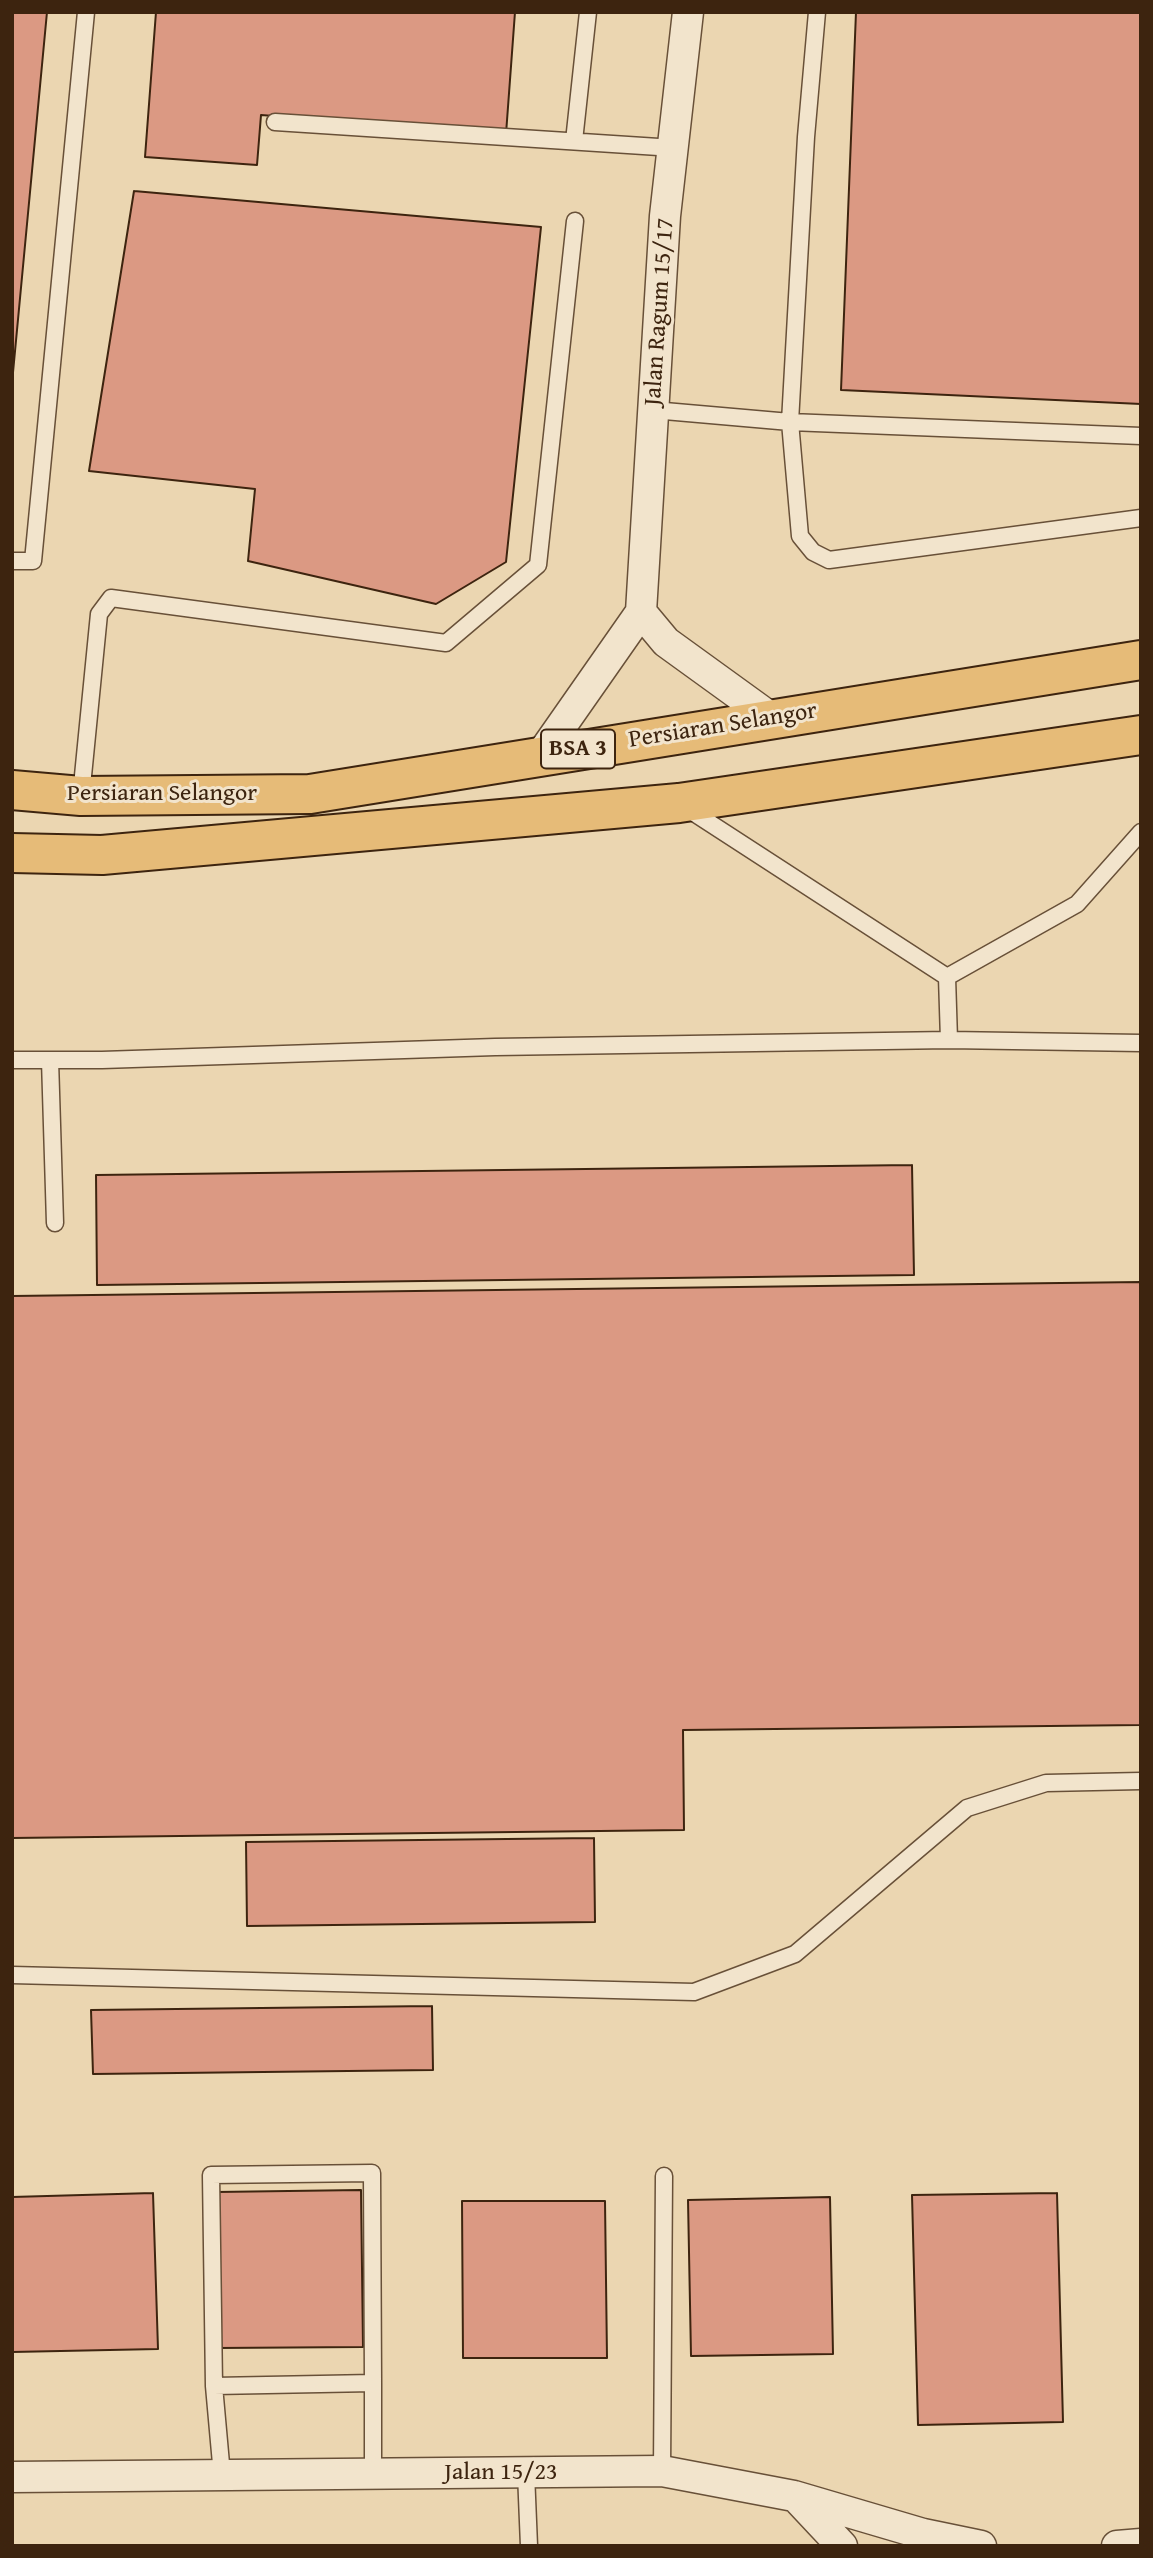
<!DOCTYPE html>
<style>
body{margin:0}
#map{position:relative;width:1153px;height:2558px;overflow:hidden;background:#ebd6b1;font-family:"Gentium Book Plus",serif}
canvas{display:block}
.frame{position:absolute;inset:0;border:14px solid #3d240f;pointer-events:none}
</style>
<div id="map">
<canvas width="1153" height="2558"></canvas>
<div class="frame"></div>
</div>
<script>
const context = document.querySelector('canvas').getContext('2d');
context.lineJoin = 'round';
function fillPath(path, color) {
  context.fillStyle = color;
  context.fill(path, 'evenodd');
}
function shape(rows) {
  const path = new Path2D();
  for (const r of rows) {
    path.moveTo(r[0], r[1]);
    for (let i = 2; i < r.length; i += 2) path.lineTo(r[i], r[i + 1]);
  }
  return path;
}
function strokePath(path, color, width, dash) {
  context.strokeStyle = color;
  context.lineWidth = width;
  context.lineCap = dash ? 'butt' : 'round';
  context.setLineDash(dash || []);
  context.stroke(path);
}
function drawText(font, color, halo, rows, align = 'center') {
  context.font = font + ' "Gentium Book Plus",serif';
  context.lineWidth = 6;
  context.setLineDash([]);
  context.textBaseline = 'middle';
  context.strokeStyle = halo;
  context.fillStyle = color;
  for (const [text, x, y, turn = 0] of rows) {
    context.save();
    context.translate(x, y);
    context.rotate((+turn || 0) * Math.PI / 180);
    context.textAlign = isNaN(turn) ? turn : align;
    if (halo) context.strokeText(text, 0, 0);
    context.fillText(text, 0, 0);
    context.restore();
  }
}
const building = shape([
 [12,12,47,12,12,383,12,12],
 [156,12,515,12,506,134,261,115,257,165,145,157,156,12],
 [856,12,1141,12,1141,404,841,390,856,12],
 [134,191,541,227,506,562,436,604,248,561,255,489,89,471,134,191],
 [912,1165,914,1275,97,1285,96,1175,912,1165],
 [1141,1282,1141,1725,683,1730,684,1830,12,1838,12,1296,1141,1282],
 [594,1838,595,1922,247,1926,246,1842,594,1838],
 [432,2006,433,2070,93,2074,91,2010,432,2006],
 [361,2190,363,2347,217,2348,216,2192,361,2190],
 [153,2193,158,2349,12,2352,12,2197,153,2193],
 [1057,2193,1063,2422,918,2425,912,2195,1057,2193],
 [830,2197,833,2354,691,2356,688,2200,830,2197],
 [462,2201,605,2201,607,2358,463,2358,462,2201]
]);
fillPath(building, '#db9983');
strokePath(building, '#3d240f', 2);
const service = shape([
 [817,12,806,137,790,422,800,536,813,552,829,560,1141,518],
 [275,122,674,148],
 [574,141,588,12],
 [653,410,790,422,1141,436],
 [12,561,33,561,86,12],
 [81,796,99,614,111,598,446,643,538,565,575,221],
 [685,807,947,977,1077,904,1141,832],
 [947,977,949,1040],
 [12,1060,102,1060,495,1047,949,1040,1141,1043],
 [50,1060,55,1223],
 [12,1975,694,1992,795,1954,967,1808,1046,1783,1141,1781],
 [373,2383,373,2474],
 [214,2386,373,2383,372,2173,211,2175,214,2386,222,2475],
 [662,2471,664,2176],
 [526,2473,529,2546]
]);
const minor = shape([
 [641,612,666,642,771,718],
 [541,755,641,612,665,216,688,12],
 [12,2477,662,2471,794,2496,923,2534,981,2546],
 [797,2498,842,2546],
 [1117,2546,1141,2544]
]);
const primary = shape([
 [12,790,81,796,310,794,1141,660],
 [12,853,102,855,679,803,1141,735]
]);
strokePath(service, '#685038', 19);
strokePath(minor, '#685038', 33);
strokePath(primary, '#3d240f', 42);
strokePath(service, '#f2e4cc', 16);
strokePath(minor, '#f2e4cc', 30);
strokePath(primary, '#e6bb78', 38);
for (const [x, y, w] of [
 [578,749,74]
]) {
  const box = new Path2D();
  box.roundRect(x - w / 2, y - 19.5, w, 39, 5);
  context.fillStyle = '#f2e4cc';
  context.fill(box);
  strokePath(box, '#3d240f', 2);
}
drawText('bold 23px', '#3d240f', null, [
 ["BSA 3",578,749]
]);
drawText('24px', '#3d240f', '#f2e4cc', [
 ["Jalan Ragum 15/17",660,312,-86],
 ["Persiaran Selangor",723,726,-9],
 ["Persiaran Selangor",162,794],
 ["Jalan 15/23",501,2473]
]);
</script>
